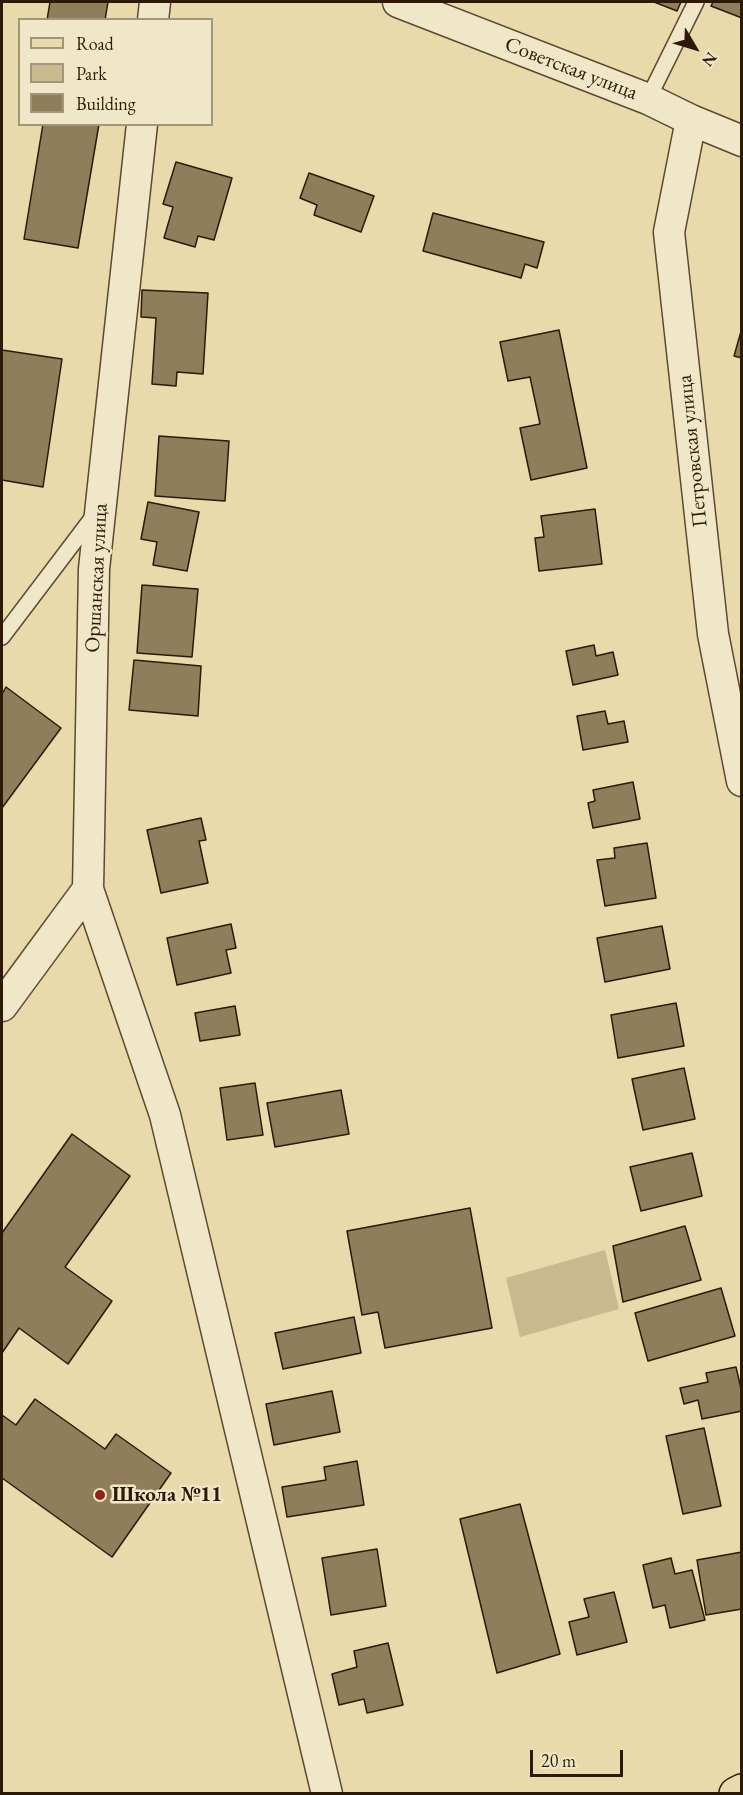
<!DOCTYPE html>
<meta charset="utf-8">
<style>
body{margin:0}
#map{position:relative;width:743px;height:1795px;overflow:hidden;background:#e8daab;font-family:"EB Garamond",serif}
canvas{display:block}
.frame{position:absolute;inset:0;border:3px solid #2e1906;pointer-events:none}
.legend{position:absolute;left:18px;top:18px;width:195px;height:108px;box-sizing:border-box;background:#f0e7c8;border:2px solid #a2957a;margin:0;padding:8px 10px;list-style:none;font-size:18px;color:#2e1906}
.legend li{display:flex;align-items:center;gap:12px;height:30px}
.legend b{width:30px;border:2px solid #a2957a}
.north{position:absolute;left:665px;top:18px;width:60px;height:60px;-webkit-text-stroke:4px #f0e7c8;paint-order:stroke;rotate:128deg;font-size:16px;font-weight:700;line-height:24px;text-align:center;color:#2e1906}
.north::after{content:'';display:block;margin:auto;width:21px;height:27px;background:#2e1906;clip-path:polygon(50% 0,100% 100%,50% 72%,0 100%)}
.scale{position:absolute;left:530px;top:1750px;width:93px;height:27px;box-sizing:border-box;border:3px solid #2e1906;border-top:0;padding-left:8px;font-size:18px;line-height:21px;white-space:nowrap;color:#2e1906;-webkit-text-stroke:4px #f0e7c8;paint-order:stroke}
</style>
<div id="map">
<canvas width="743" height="1795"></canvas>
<div class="frame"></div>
<ul class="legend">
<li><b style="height:8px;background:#e8daab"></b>Road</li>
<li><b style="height:16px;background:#c8b98f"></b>Park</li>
<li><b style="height:16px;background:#8f7d5c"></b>Building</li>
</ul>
<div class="north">N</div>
<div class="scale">20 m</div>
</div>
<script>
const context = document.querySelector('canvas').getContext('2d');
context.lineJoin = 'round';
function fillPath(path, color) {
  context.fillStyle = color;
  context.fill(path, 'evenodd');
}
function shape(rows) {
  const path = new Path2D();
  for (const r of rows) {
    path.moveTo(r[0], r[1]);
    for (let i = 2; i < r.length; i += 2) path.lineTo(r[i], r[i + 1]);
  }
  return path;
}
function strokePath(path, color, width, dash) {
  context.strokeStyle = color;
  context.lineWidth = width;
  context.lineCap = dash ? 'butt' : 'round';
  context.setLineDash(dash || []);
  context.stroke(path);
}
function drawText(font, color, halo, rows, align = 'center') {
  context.font = font + ' "EB Garamond",serif';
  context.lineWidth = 5;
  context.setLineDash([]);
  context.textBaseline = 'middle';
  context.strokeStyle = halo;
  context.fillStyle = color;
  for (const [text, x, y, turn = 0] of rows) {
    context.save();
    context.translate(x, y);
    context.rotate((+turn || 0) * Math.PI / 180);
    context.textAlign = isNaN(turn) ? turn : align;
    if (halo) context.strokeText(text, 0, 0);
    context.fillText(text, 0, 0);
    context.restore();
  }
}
fillPath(shape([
 [605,1250,619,1309,520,1337,506,1278]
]), '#c8b98f');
const building = shape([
 [50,2,108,2,105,20,47,20,50,2],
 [654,2,681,2,677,11,654,2],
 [713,2,742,2,742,18,711,6,713,2],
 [43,124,99,124,78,248,24,239,43,124],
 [176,162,232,178,214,240,198,236,195,247,164,238,173,207,163,204,176,162],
 [309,173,374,196,361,232,314,215,317,205,300,198,309,173],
 [433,213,544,242,537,268,525,264,521,278,423,251,433,213],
 [142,290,208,293,203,374,177,372,176,386,152,384,156,318,141,317,142,290],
 [742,328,742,358,734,356,742,328],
 [559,330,587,468,531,480,520,428,540,424,530,377,508,381,500,342,559,330],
 [2,350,62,359,43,487,2,480,2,350],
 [159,436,229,441,225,501,155,496,159,436],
 [148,502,199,512,187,571,153,565,157,542,141,539,148,502],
 [595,509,602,564,539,571,535,538,544,537,541,516,595,509],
 [142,585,198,589,192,657,137,653,142,585],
 [594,645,596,656,613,652,618,675,573,685,566,651,594,645],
 [134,660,201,666,198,716,129,710,134,660],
 [6,687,61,728,2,808,2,694,6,687],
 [605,711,608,724,624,721,628,742,583,750,577,716,605,711],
 [633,782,640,819,593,828,588,803,595,801,593,790,633,782],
 [201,818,206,840,199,841,208,883,161,893,147,830,201,818],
 [647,843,656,898,605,906,597,860,615,858,614,848,647,843],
 [231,924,236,948,226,950,231,973,177,985,167,938,231,924],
 [662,926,670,969,605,982,597,938,662,926],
 [676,1003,684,1046,618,1058,611,1015,676,1003],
 [235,1006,240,1035,200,1041,195,1013,235,1006],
 [684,1068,695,1119,643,1130,632,1079,684,1068],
 [255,1083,263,1135,227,1140,220,1088,255,1083],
 [341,1090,349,1134,275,1147,267,1103,341,1090],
 [72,1134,130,1176,65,1267,112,1301,68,1364,19,1328,2,1353,2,1233,72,1134],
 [692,1153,702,1196,641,1211,630,1167,692,1153],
 [470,1208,492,1328,385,1348,378,1312,362,1315,347,1231,470,1208],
 [685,1226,701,1280,623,1302,613,1246,685,1226],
 [721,1288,735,1336,648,1361,635,1313,721,1288],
 [354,1317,361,1353,283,1369,275,1333,354,1317],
 [736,1367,742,1393,742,1411,702,1419,698,1400,684,1404,680,1388,708,1382,706,1373,736,1367],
 [332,1391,340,1432,274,1445,266,1404,332,1391],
 [35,1399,105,1449,116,1434,171,1473,112,1557,2,1478,2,1415,16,1425,35,1399],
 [704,1428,721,1506,683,1514,666,1436,704,1428],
 [357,1461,364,1505,287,1517,282,1487,326,1480,324,1467,357,1461],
 [520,1504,560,1654,497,1673,460,1519,520,1504],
 [377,1549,386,1606,331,1615,322,1558,377,1549],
 [742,1552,742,1609,706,1615,697,1560,742,1552],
 [671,1558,675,1574,692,1570,705,1620,670,1628,665,1605,653,1608,643,1565,671,1558],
 [614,1592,627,1642,577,1655,569,1622,589,1617,584,1599,614,1592],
 [388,1643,403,1705,367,1713,364,1699,339,1705,332,1674,357,1667,354,1651,388,1643]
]);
fillPath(building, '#8f7d5c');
strokePath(building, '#2e1906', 1.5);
const lane = shape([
 [648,99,696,2],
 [2,637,96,513]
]);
const street = shape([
 [398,2,648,99,691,120,742,141],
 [153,20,155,2],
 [691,120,669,232,713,634,742,781],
 [88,889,165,1115,327,1794],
 [2,1006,88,889,94,569,142,124]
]);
const primary = shape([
 [736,1794,742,1791]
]);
strokePath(lane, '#5c492f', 18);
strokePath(street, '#5c492f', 33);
strokePath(primary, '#2e1906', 36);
strokePath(lane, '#f0e7c8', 15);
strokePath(street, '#f0e7c8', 30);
strokePath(primary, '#e8daab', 33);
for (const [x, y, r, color] of [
 [100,1495,6,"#8f2418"]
]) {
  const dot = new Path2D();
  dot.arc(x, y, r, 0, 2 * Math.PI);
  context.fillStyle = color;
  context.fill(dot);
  strokePath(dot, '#f0e7c8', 2);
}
drawText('21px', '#2e1906', '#f0e7c8', [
 ["Советская улица",571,69,21],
 ["Петровская улица",693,451,-96],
 ["Оршанская улица",97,578,-87]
]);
drawText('bold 21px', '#2e1906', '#f0e7c8', [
 ["Школа №11",112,1495]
], 'left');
</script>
